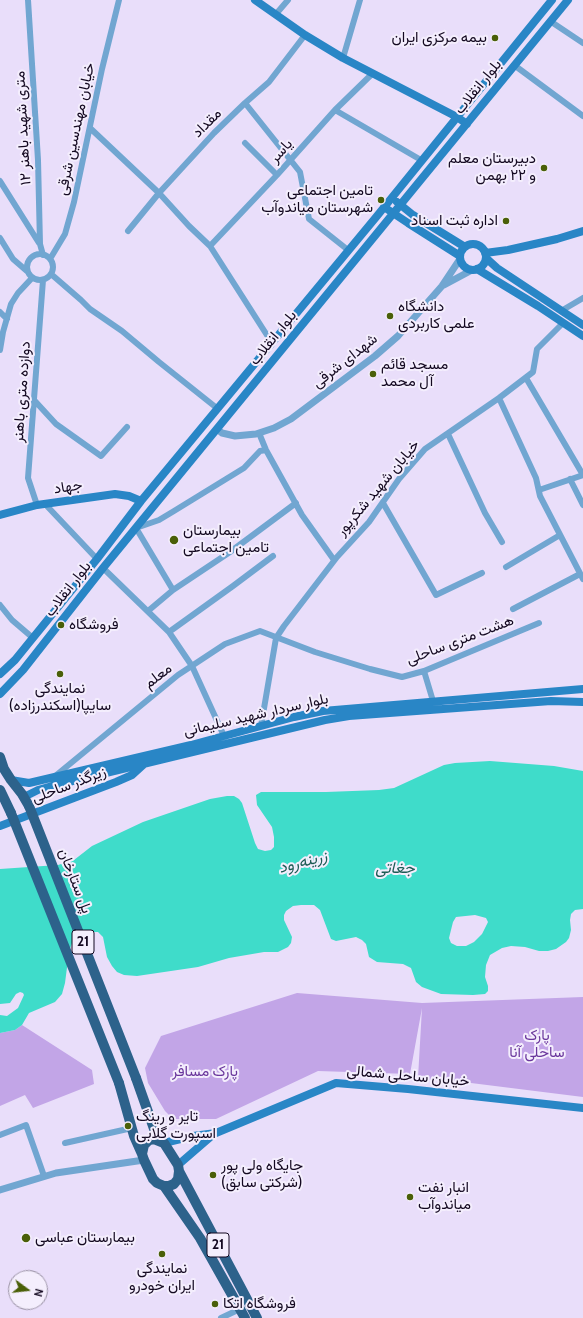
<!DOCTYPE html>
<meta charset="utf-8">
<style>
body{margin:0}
#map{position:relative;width:583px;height:1318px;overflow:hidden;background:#e9defa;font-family:Cabin,sans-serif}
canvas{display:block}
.north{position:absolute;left:8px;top:1270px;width:40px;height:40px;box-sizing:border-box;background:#f4eefd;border:1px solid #9a92a5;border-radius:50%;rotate:105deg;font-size:11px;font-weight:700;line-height:16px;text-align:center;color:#130820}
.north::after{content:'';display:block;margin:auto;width:14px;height:18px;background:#4a5f08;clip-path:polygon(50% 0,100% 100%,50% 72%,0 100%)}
</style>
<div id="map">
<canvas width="583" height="1318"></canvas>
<div class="north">N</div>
</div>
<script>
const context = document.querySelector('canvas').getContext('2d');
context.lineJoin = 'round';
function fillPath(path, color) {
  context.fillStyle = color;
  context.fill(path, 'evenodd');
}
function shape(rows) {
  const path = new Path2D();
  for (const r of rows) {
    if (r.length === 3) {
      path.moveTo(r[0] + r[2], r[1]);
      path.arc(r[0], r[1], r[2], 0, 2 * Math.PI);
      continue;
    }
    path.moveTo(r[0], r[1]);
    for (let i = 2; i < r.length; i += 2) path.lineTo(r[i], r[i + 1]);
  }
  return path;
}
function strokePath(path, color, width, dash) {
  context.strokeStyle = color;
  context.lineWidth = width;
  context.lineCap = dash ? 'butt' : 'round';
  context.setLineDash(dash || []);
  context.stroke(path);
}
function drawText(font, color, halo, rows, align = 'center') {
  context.font = font + ' Cabin,Vazirmatn,sans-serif';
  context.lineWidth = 4;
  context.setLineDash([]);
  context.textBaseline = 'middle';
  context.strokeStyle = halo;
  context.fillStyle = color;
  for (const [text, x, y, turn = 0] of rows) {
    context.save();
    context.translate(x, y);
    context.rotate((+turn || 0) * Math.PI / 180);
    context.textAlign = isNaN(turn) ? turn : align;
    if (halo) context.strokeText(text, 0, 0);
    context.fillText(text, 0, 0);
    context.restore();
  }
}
fillPath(shape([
 [297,993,422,1003,583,997,583,1097,471,1083,445,1082,418,1078,422,1008,410,1074,318,1071,216,1119,173,1119,165,1111,148,1083,145,1068,161,1036],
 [22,1025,92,1070,94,1084,33,1108,25,1095,0,1106,0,1033,15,1030]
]), '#c2a5e7');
fillPath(shape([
 [490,761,554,766,583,771,583,909,575,910,571,914,570,920,571,930,569,938,566,942,556,949,548,951,539,951,525,947,511,946,502,948,490,955,486,965,485,977,488,986,488,991,485,994,473,995,441,994,422,987,416,982,411,968,403,964,377,962,369,957,366,944,362,940,356,937,336,941,331,939,320,910,314,905,301,905,293,906,286,911,284,915,284,920,292,937,291,943,288,947,278,952,264,952,229,958,198,967,137,976,124,975,117,972,112,966,107,957,103,937,98,932,92,932,78,937,72,943,69,952,65,983,62,994,55,1002,29,1013,22,1025,15,1030,0,1033,0,1015,7,1016,18,1008,24,995,23,993,20,992,16,994,10,1003,0,1004,0,869,58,865,74,860,92,846,143,822,210,799,227,796,234,796,239,799,242,803,255,843,258,849,265,851,271,850,274,847,274,837,272,827,257,805,256,795,261,792,326,792,379,790,394,788,444,765,455,763],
 [475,915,486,918,488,922,482,934,474,942,466,946,457,946,451,943,449,938,453,922,456,917]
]), '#3fdcca');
strokePath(shape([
 [28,0,38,160,40,244,43,255],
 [276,14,288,0],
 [550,21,583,43],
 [343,58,360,0],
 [514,65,583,116],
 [245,103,300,172,309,219,348,250],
 [335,110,421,160],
 [90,128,159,193,189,226,210,246,272,343],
 [245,143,277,175],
 [0,181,39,243],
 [128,231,159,193,214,133,245,103,269,82,305,35],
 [0,238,13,259,28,272],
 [210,246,277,175,335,110,372,74],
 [40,267,13],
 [50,259,65,234,74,202,102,69,119,0],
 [51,274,81,300,90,309,122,331,159,362,218,409],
 [561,311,583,298],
 [0,312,7,319],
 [0,350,3,332,11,304,18,293,32,278],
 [526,378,583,475],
 [499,398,536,478,540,496,583,579],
 [34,400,56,424,101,456,127,427],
 [259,433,266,450,302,515,334,560],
 [448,434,485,513,502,542],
 [570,479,583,505],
 [539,490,583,475],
 [383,503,436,595,482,573],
 [37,505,28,478,43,280],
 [46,505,97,559],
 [506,567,560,535],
 [103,568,169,632,192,666,224,736],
 [173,590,136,528,159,520,174,511,244,468,260,451,266,450],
 [0,605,12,620,33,638],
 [513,609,580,574],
 [148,611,173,590,230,552,296,503],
 [169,632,233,586,273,556],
 [424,671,433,701],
 [261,726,276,638,284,626,337,557,369,522,399,479,425,449,499,398,533,372,537,349,563,323],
 [54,777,178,675,225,644,260,631,315,652,370,669,402,677,424,671,539,623],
 [0,1135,26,1125,44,1176],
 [65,1143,132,1128],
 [221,1318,240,1309]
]), '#71a6d1', 6);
strokePath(shape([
 [444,285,472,270],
 [217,429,222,433,235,436,256,434,274,428,291,419,375,356,398,336,442,286,460,259],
 [0,1190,56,1173,144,1160]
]), '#71a6d1', 7);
strokePath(shape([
 [255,0,305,35,343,58,457,117,467,124],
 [397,202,413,215,465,247],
 [384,207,408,223,460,256],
 [473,257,13],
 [485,253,508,250,557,239,583,231],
 [486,258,497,268,583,325],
 [477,269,538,306,583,336],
 [0,515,37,505,115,494,129,496,141,501],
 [0,674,15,660,97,559,141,501,377,216,552,0],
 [0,694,23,670,103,568,568,0],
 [11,780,29,783,191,745,294,717,323,711,583,689],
 [24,797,38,790,52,786,325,720,349,716,551,701,583,702],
 [0,826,116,782,132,775,143,765],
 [164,1143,193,1136,216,1133,336,1083,408,1089,583,1108],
 [178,1165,215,1133]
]), '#2986c6', 8);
strokePath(shape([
 [0,757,4,769,11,780,22,794,29,806],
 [0,790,11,813],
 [136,1078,158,1140],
 [119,1083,134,1136,142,1154],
 [154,1139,164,1143,178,1165,179,1171,178,1179,174,1184,169,1186,164,1186,157,1183,153,1179,144,1160,142,1154,144,1145,149,1140,154,1139],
 [179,1171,257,1318],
 [164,1186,200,1238,245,1318]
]), '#2d628b', 10);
strokePath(shape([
 [29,806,136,1078],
 [11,813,119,1083]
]), '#2d628b', 10);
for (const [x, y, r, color] of [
 [495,38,4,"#4a5f08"],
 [544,168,4,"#4a5f08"],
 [381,200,4,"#4a5f08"],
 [506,221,4,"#4a5f08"],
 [390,316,4,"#4a5f08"],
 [373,374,4,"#4a5f08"],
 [174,540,5,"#4a5f08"],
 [61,625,4,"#4a5f08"],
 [60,674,4,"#4a5f08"],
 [128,1126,4,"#4a5f08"],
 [213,1175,4,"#4a5f08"],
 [410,1197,4,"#4a5f08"],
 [26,1238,5,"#4a5f08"],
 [162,1254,4,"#4a5f08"],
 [215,1304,4,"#4a5f08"]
]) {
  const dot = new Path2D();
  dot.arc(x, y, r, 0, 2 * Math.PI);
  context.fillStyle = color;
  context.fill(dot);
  strokePath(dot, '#f4eefd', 1.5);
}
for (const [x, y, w] of [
 [83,942,22],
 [218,1245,22]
]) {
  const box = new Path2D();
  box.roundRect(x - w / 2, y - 12, w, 24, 3);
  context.fillStyle = '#f4eefd';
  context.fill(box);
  strokePath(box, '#130820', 1);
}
drawText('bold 14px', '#130820', null, [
 ["21",83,942],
 ["21",218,1245]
]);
drawText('15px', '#130820', '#f4eefd', [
 ["بیمه مرکزی ایران",487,38,"right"],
 ["دبیرستان معلم",536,159,"right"],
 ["و ۲۲ بهمن",536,176,"right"],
 ["تامین اجتماعی",373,191,"right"],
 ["شهرستان میاندوآب",373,208,"right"],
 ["اداره ثبت اسناد",498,221,"right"],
 ["دانشگاه",398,307],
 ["علمی کاربردی",398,324],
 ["مسجد قائم",381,365],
 ["آل محمد",381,382],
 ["بیمارستان",183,531],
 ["تامین اجتماعی",183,548],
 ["فروشگاه",69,625],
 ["نمایندگی",60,689,"center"],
 ["سایپا(اسکندرزاده)",60,706,"center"],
 ["تایر و رینگ",136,1117],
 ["اسپورت گلابی",136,1134],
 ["جایگاه ولی پور",221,1166],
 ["(شرکتی سابق)",221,1183],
 ["انبار نفت",418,1188],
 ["میاندوآب",418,1205],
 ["بیمارستان عباسی",35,1238],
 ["نمایندگی",162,1269,"center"],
 ["ایران خودرو",162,1286,"center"],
 ["فروشگاه اتکا",223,1304]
], 'left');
drawText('15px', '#130820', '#f4eefd', [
 ["بلوار انقلاب",478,87,-51],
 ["مقداد",207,123,-45],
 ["۱۲ متری شهید باهنر",23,128,-93],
 ["خیابان مهندسین شرقی",76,129,-78],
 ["یاسر",281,151,-48],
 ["بلوار انقلاب",273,338,-51],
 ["شهدای شرقی",345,361,-38],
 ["دوازده متری باهنر",22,392,-86],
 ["جهاد",68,487,-9],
 ["خیابان شهید شکرپور",378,488,-50],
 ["بلوار انقلاب",68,589,-52],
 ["هشت متری ساحلی",460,640,-21],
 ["معلم",158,676,-38],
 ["بلوار سردار شهید سلیمانی",256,715,-13],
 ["زیرگذر ساحلی",69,785,-21],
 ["پل ستارخان",75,881,69],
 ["خیابان ساحلی شمالی",408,1076,5]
]);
drawText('15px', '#6a379c', '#f4eefd', [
 ["پارک",537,1036],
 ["ساحلی آنا",537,1053],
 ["پارک مسافر",205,1072]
]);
drawText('italic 16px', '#1d5b54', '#f4eefd', [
 ["زرینه‌رود",303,862,-15],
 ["جغاتی",395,868]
]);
</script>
